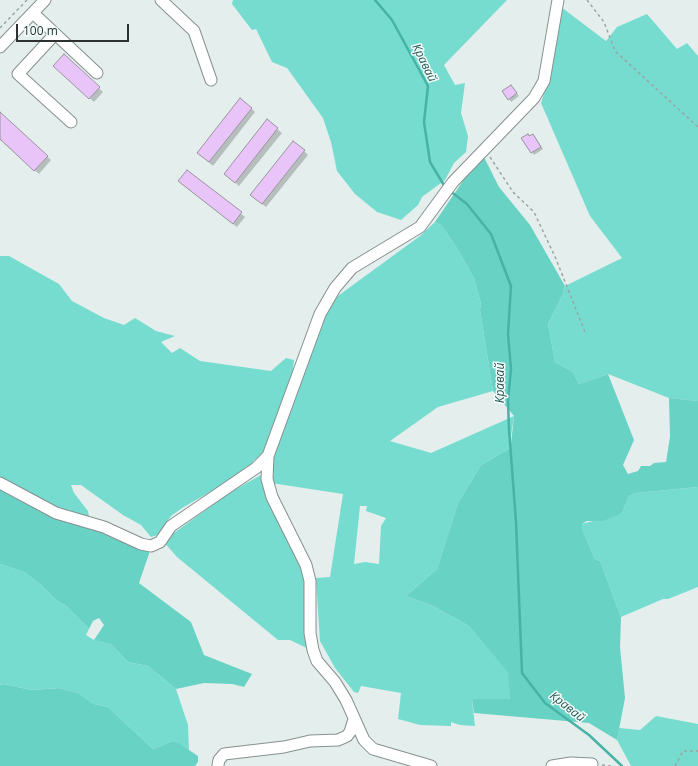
<!DOCTYPE html>
<meta charset="utf-8">
<style>
body{margin:0}
#map{position:relative;width:698px;height:766px;overflow:hidden;background:#e4efed;font-family:"Open Sans",sans-serif}
canvas{display:block}
.scale{position:absolute;left:16px;top:24px;width:113px;height:18px;box-sizing:border-box;border:2px solid #2d3130;border-top:0;padding-left:5px;font-size:12px;line-height:14px;white-space:nowrap;color:#2d3130;-webkit-text-stroke:3px #f1fdfb;paint-order:stroke}
</style>
<div id="map">
<canvas width="698" height="766"></canvas>
<div class="scale">100 m</div>
</div>
<script>
const context = document.querySelector('canvas').getContext('2d');
context.lineJoin = 'round';
function fillPath(path, color) {
  context.fillStyle = color;
  context.fill(path, 'evenodd');
}
function shape(rows) {
  const path = new Path2D();
  for (const r of rows) {
    path.moveTo(r[0], r[1]);
    for (let i = 2; i < r.length; i += 2) path.lineTo(r[i], r[i + 1]);
  }
  return path;
}
function strokePath(path, color, width, dash) {
  context.strokeStyle = color;
  context.lineWidth = width;
  context.lineCap = dash ? 'butt' : 'round';
  context.setLineDash(dash || []);
  context.stroke(path);
}
function drawText(font, color, halo, rows, align = 'center') {
  context.font = font + ' "Open Sans",sans-serif';
  context.lineWidth = 3;
  context.setLineDash([]);
  context.textBaseline = 'middle';
  context.strokeStyle = halo;
  context.fillStyle = color;
  for (const [text, x, y, turn = 0] of rows) {
    context.save();
    context.translate(x, y);
    context.rotate((+turn || 0) * Math.PI / 180);
    context.textAlign = isNaN(turn) ? turn : align;
    if (halo) context.strokeText(text, 0, 0);
    context.fillText(text, 0, 0);
    context.restore();
  }
}
fillPath(shape([
 [233,0,507,0,444,65,455,85,465,83,461,113,468,136,466,152,454,163,445,180,422,197,418,205,401,220,377,212,355,194,337,171,331,142,323,118,287,68,272,62,256,29,252,30,232,4],
 [561,7,606,41,617,27,647,14,677,49,687,43,698,56,698,401,669,398,608,374,579,384,573,372,555,362,548,324,564,292,563,290,565,286,622,258,590,216,541,103,548,81],
 [435,222,441,225,455,245,474,278,481,304,480,310,493,391,438,407,390,441,431,453,514,416,509,449,481,465,458,503,437,569,406,596,431,605,469,626,509,672,510,699,472,699,475,726,460,725,451,722,451,726,420,725,398,719,401,693,361,686,358,693,354,692,335,668,320,641,316,578,330,577,343,494,271,483,271,459,331,301,420,236],
 [360,506,367,506,366,511,386,518,381,526,379,564,365,562,354,564],
 [0,256,9,256,59,284,72,301,104,318,124,325,135,318,156,331,175,336,161,342,172,353,180,348,200,361,271,371,286,358,294,360,292,376,266,455,254,460,248,470,182,508,171,516,158,535,151,537,141,525,123,515,81,485,71,485,74,493,88,511,89,517,68,513,0,477],
 [261,475,307,575,311,650,290,640,278,640,177,557,163,541,229,493],
 [698,487,698,587,668,599,663,599,621,617,600,561,595,559,583,531,582,524,622,513,629,496,636,493],
 [0,564,24,572,41,585,57,601,65,605,89,629,86,635,94,640,112,645,128,662,148,666,176,689,188,725,189,750,173,741,153,749,108,707,94,704,78,693,59,688,31,690,4,684,0,685],
 [656,716,698,724,698,766,631,766,617,740,619,728,640,730]
]), '#76dccf');
fillPath(shape([
 [484,157,499,187,530,225,565,286,563,290,564,292,548,324,555,362,573,372,579,384,608,374,634,440,623,465,628,474,638,471,641,466,650,466,654,463,666,462,670,437,669,398,698,401,698,487,636,493,629,496,622,513,603,521,587,521,582,524,583,531,595,559,600,561,621,617,620,647,625,698,617,740,589,723,474,713,472,699,510,699,508,672,469,626,431,605,406,596,437,569,458,503,481,465,509,449,511,444,514,416,493,391,480,310,481,304,474,278,455,245,441,225,435,222,471,169],
 [0,484,150,551,139,583,191,622,204,655,252,674,244,687,232,684,204,683,176,689,148,666,128,662,112,645,94,640,104,625,99,618,93,621,89,629,65,605,57,601,41,585,24,572,0,564],
 [4,684,31,690,59,688,78,693,94,704,108,707,153,749,173,741,180,744,198,756,198,762,195,766,0,766,0,685]
]), '#68d2c5');
fillPath(shape([
 [64,55,103,92,94,102,58,70],
 [513,88,519,96,511,102,509,99],
 [251,108,255,112,213,166,198,153],
 [0,113,51,160,39,174,0,140],
 [267,121,282,133,239,186,225,174],
 [530,137,535,137,543,149,534,155,523,139],
 [304,151,308,155,266,207,255,199],
 [187,171,245,217,237,227,183,185]
]), '#0003');
strokePath(shape([
 [375,0,392,20,428,86,424,122,430,162,445,187],
 [450,191,467,204,491,234,511,286,508,334,511,369,508,401,509,429,516,522,522,673,545,703,589,735,622,766]
]), '#46b3a6', 2.5);
const building = shape([
 [64,54,100,87,89,99,53,66,64,54],
 [511,85,517,93,508,100,502,91,511,85],
 [240,98,252,108,209,162,197,153,240,98],
 [0,112,48,156,34,171,0,139,0,112],
 [267,119,278,128,235,183,224,174,267,119],
 [528,134,529,136,533,134,541,147,531,153,521,138,528,134],
 [293,141,305,150,262,204,250,195,293,141],
 [187,170,242,212,233,224,178,181,187,170]
]);
fillPath(building, '#e8c4f8');
strokePath(building, '#99949c', 1);
const minor = shape([
 [161,0,194,31,211,80],
 [33,13,97,73],
 [55,34,18,74,71,122],
 [0,47,45,0],
 [0,483,56,513,104,527,141,544,151,546,160,542,171,526,256,468,268,456],
 [218,765,219,760,224,754,284,747,310,741,338,740,347,736,350,732,354,719],
 [431,766,373,749,364,740,346,700,335,682,317,661,313,650,310,633,310,581,306,565,272,497,267,479,268,456,320,314,335,288,352,268,420,227,453,182,534,98,544,81,558,0],
 [552,766,571,763,592,764]
]);
strokePath(minor, '#86908f', 13);
strokePath(shape([
 [587,0,604,22,615,51,698,127],
 [0,28,27,0],
 [490,157,513,192,534,212,556,259,585,332],
 [602,765,611,766],
 [675,766,683,751,698,751]
]), '#9ca5a3', 1.5, [3, 3]);
strokePath(minor, '#fff', 11);
drawText('italic 12px', '#26554f', '#f1fdfb', [
 ["Кравай",424,63,64],
 ["Кравай",501,383,-90],
 ["Кравай",567,707,38]
]);
</script>
